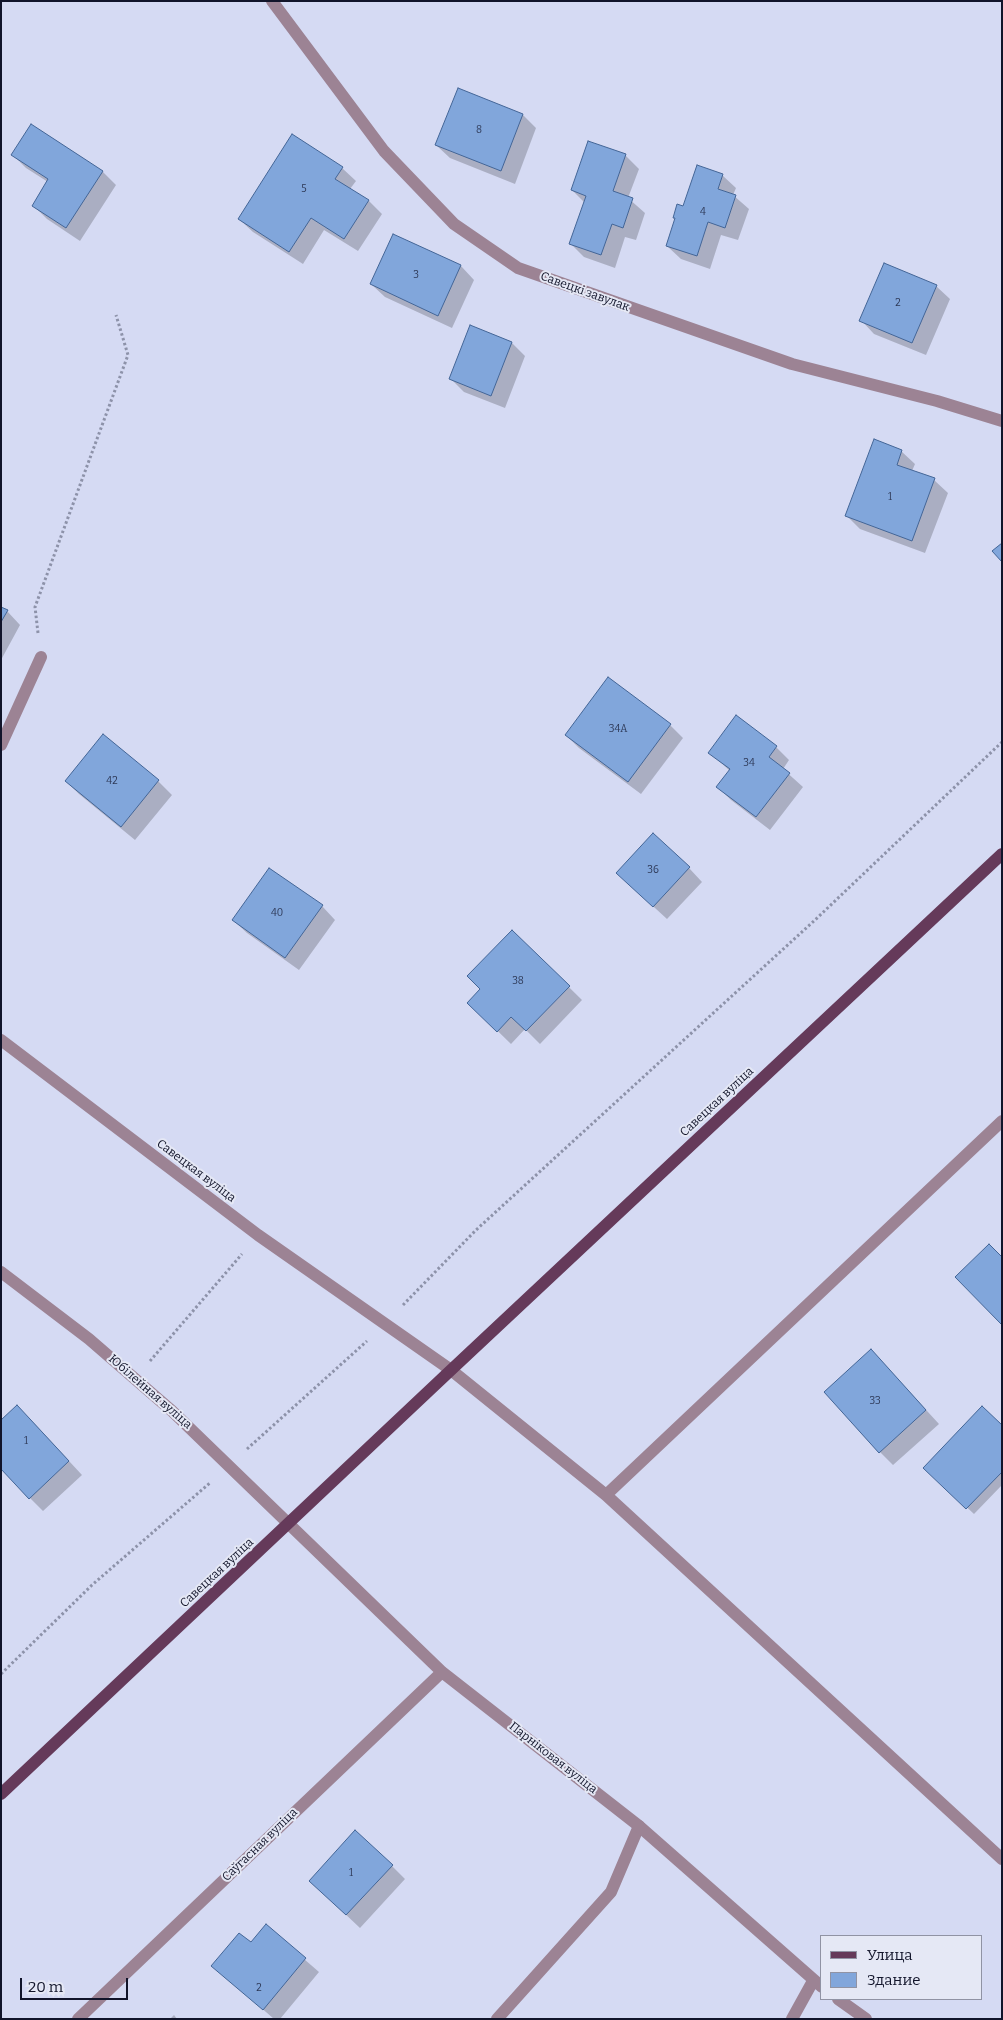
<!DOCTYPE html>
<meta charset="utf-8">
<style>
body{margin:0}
#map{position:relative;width:1003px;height:2020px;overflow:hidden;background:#d5daf3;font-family:Bitter,serif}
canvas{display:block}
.frame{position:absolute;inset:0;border:2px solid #11142a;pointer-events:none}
.legend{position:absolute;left:820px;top:1935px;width:162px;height:65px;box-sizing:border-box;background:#e5e8f5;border:1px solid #9093a4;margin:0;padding:6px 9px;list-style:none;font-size:15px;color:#11142a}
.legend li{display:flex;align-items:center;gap:10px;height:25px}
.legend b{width:25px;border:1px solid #9093a4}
.scale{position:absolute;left:20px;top:1978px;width:108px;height:22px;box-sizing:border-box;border:2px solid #11142a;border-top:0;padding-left:6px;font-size:15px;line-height:18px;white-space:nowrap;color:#11142a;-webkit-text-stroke:4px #e5e8f5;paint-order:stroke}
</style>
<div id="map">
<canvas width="1003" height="2020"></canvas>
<div class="frame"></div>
<ul class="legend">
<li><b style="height:6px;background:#653a5a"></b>Улица</li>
<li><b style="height:14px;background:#81a6db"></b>Здание</li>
</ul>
<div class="scale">20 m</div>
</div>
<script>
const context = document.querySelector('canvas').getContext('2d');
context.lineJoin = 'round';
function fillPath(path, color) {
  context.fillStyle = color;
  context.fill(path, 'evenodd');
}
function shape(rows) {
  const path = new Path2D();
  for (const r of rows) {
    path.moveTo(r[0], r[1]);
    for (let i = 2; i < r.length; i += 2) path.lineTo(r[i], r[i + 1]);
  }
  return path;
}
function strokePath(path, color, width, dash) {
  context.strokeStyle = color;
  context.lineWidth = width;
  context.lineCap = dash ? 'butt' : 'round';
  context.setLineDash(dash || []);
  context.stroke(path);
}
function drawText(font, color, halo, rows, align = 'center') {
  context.font = font + ' Bitter,serif';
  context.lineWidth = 4;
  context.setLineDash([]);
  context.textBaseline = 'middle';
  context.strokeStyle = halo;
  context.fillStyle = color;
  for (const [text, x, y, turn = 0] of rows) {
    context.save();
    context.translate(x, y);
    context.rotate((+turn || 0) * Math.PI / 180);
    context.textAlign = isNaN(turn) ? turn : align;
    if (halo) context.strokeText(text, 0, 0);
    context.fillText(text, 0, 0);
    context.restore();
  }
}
fillPath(shape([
 [458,90,523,115,536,128,515,184,450,158,436,145],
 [31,126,103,172,116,185,80,241,47,219,33,205,48,182,26,168,13,155],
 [625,155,639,169,628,198,645,213,636,240,625,237,615,268,584,257,571,244,585,203,572,190],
 [342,168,356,181,350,189,369,201,382,214,358,251,324,230,303,264,253,232,239,219],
 [722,175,736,188,733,195,749,209,738,240,721,235,710,269,681,259,667,246,676,219,674,217],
 [394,236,461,266,474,280,452,328,385,297,371,284],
 [936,286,950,299,926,355,874,334,861,320],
 [512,343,525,356,505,408,464,392,451,379],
 [901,451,915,464,912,471,934,480,948,493,925,553,860,529,847,516],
 [1,608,7,611,20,625,1,660],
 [670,725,683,738,641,794,579,748,566,735],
 [103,736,158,781,172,795,135,840,79,794,66,781],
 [776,747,789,760,783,769,803,787,770,830,731,800,718,787,730,771,709,752],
 [689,868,702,882,667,919,631,886],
 [270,869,322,906,335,920,299,970,247,933,233,920],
 [512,931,582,1000,540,1044,525,1029,511,1044,469,1003,482,989],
 [884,1364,939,1424,893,1465,880,1452],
 [31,1420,82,1475,43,1511,30,1498],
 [1002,1427,1002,1485,974,1514,925,1468],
 [392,1866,405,1879,360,1928,324,1894],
 [266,1926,319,1972,280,2019,274,2019,213,1966,251,1944],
 [174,2015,177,2019,170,2019]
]), '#0003');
const building = shape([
 [458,88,523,114,501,171,435,145,458,88],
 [31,124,103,171,66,228,32,206,48,179,11,155,31,124],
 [292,134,343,167,335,179,369,200,344,239,311,218,289,252,238,219,292,134],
 [588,141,626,154,613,191,633,198,623,228,612,224,601,255,569,244,586,196,571,190,588,141],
 [697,165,723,174,718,189,736,195,725,228,708,222,697,256,666,246,675,218,673,218,677,204,683,206,697,165],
 [393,234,461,265,438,316,370,284,393,234],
 [884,263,937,285,912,343,859,321,884,263],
 [470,325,512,342,491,396,449,379,470,325],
 [874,439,902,450,897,465,935,478,912,541,845,516,874,439],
 [1002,543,1002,562,992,551,1002,543],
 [1,607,8,610,1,622,1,607],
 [608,677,671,724,628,782,565,735,608,677],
 [736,715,777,746,769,757,790,773,756,817,716,787,730,769,708,753,736,715],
 [103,734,159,780,121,827,65,781,103,734],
 [653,833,690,867,653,907,616,873,653,833],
 [269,868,323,905,285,958,232,920,269,868],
 [512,930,570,986,526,1031,511,1017,497,1032,467,1003,480,989,467,976,512,930],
 [989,1244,1002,1257,1002,1325,955,1277,989,1244],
 [871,1349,926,1410,879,1453,824,1392,871,1349],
 [17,1405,69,1461,29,1499,1,1469,1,1420,17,1405],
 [982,1406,1002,1425,1002,1472,966,1509,923,1468,982,1406],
 [355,1830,393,1865,346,1915,309,1881,355,1830],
 [266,1924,306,1958,263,2010,211,1966,239,1933,251,1942,266,1924]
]);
fillPath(building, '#81a6db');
strokePath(building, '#436596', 1);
strokePath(shape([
 [38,633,35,607,128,355,116,315],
 [403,1305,476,1230,815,920,1002,742],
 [150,1361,242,1254],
 [247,1449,367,1341],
 [1,1674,92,1585,211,1482]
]), '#8d92a9', 3, [2.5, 2.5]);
strokePath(shape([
 [497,2019,611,1892,639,1826]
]), '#9c8394', 12);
strokePath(shape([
 [272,1,384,151,454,224,518,268,792,364,937,401,1002,421],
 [1,745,41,657],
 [1,1040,258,1235,451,1370,606,1495,1002,1859],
 [1,1272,89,1339,172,1411,442,1672,639,1826,822,1987],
 [606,1495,1002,1121],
 [838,1999,866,2019],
 [78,2019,442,1672],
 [792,2019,813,1981]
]), '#9c8394', 12);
strokePath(shape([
 [1,1794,451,1370,1002,854]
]), '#653a5a', 12);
drawText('10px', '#2d3856', null, [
 ["8",479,130],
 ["5",304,189],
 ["4",703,212],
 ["3",416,275],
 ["2",898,303],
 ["1",890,497],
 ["34А",618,729],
 ["34",749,763],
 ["42",112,781],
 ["36",653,870],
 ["40",277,913],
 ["38",518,981],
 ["33",875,1401],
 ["1",26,1441],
 ["1",351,1873],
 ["2",259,1988]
]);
drawText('12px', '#11142a', '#e5e8f5', [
 ["Савецкі завулак",585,292,20],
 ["Савецкая вуліца",717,1102,-43],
 ["Савецкая вуліца",196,1171,37],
 ["Юбілейная вуліца",150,1392,41],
 ["Савецкая вуліца",217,1573,-43],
 ["Парніковая вуліца",553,1758,38],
 ["Саўгасная вуліца",260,1845,-44]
]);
</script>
